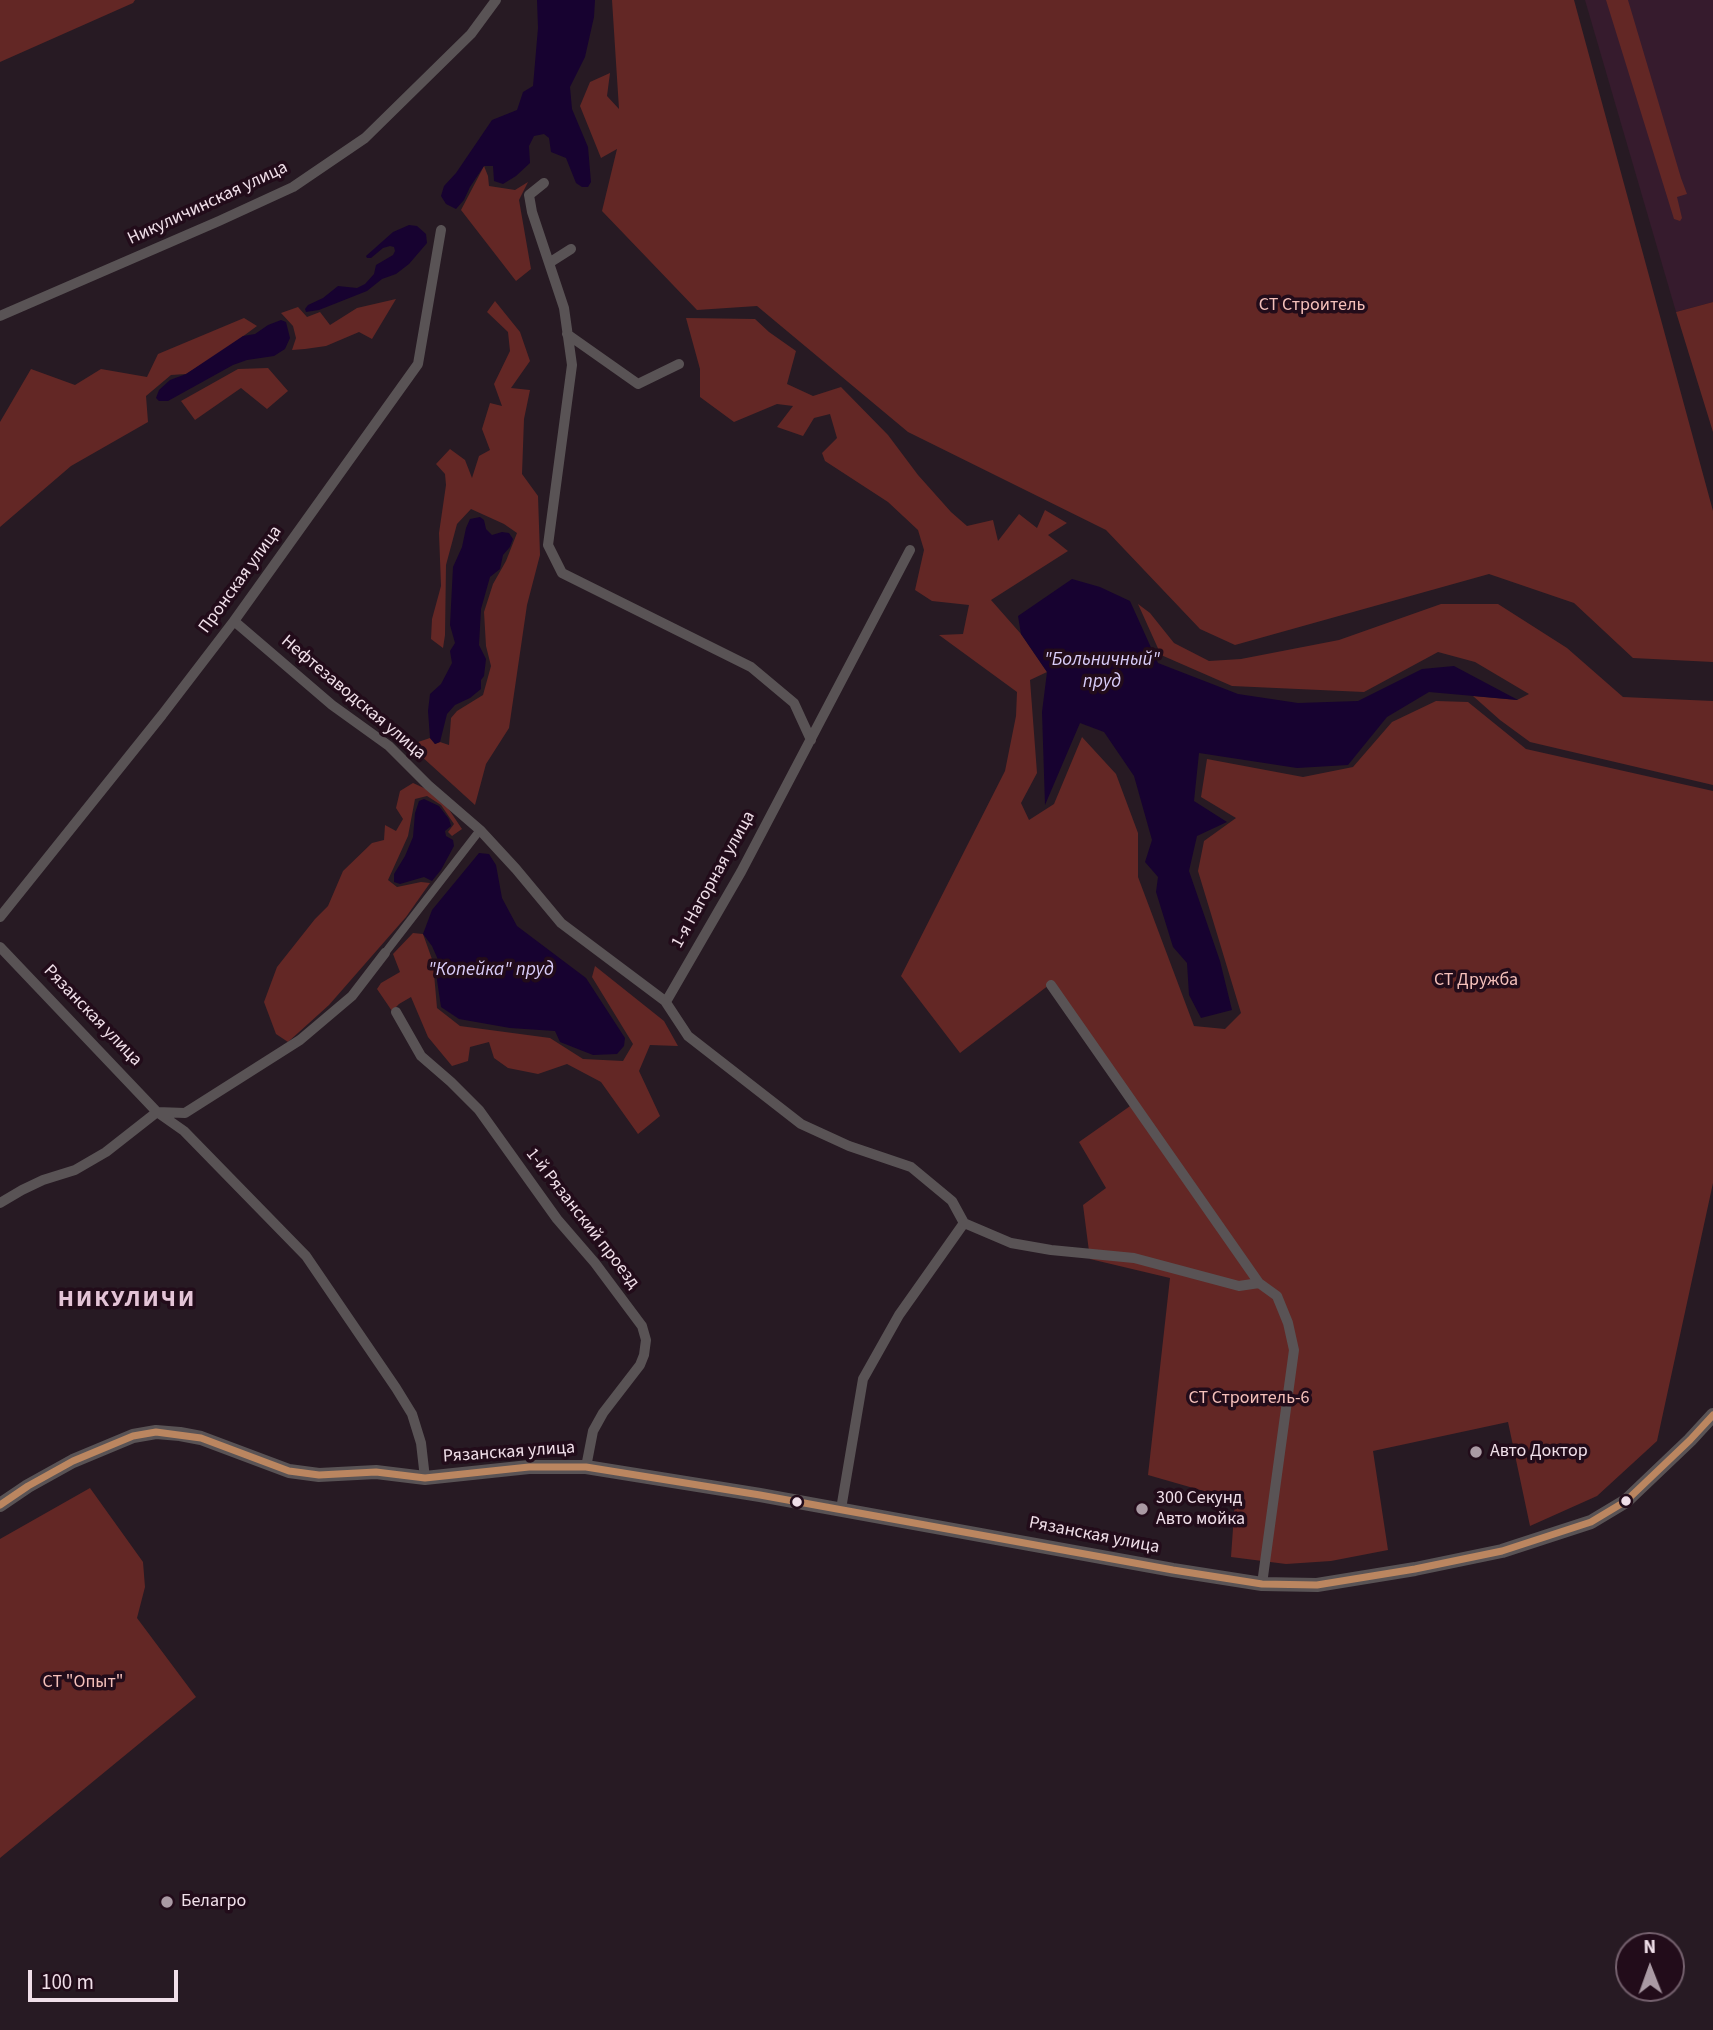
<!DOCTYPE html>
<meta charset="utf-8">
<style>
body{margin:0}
#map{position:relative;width:1713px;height:2030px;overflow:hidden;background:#271a23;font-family:"Source Sans 3",sans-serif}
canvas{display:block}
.north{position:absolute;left:1615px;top:1932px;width:70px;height:70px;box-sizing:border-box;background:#220c1a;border:2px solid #74606d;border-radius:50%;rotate:359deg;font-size:19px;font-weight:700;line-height:28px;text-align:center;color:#f0dfe9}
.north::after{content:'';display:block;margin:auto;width:24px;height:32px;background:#aa9aa4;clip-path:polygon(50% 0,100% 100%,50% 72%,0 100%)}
.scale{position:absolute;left:28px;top:1970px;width:150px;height:32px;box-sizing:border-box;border:4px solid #f0dfe9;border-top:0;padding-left:9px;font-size:21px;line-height:24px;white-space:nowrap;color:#f0dfe9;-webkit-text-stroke:5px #220c1a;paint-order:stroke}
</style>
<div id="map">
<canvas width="1713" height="2030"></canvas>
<div class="north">N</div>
<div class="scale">100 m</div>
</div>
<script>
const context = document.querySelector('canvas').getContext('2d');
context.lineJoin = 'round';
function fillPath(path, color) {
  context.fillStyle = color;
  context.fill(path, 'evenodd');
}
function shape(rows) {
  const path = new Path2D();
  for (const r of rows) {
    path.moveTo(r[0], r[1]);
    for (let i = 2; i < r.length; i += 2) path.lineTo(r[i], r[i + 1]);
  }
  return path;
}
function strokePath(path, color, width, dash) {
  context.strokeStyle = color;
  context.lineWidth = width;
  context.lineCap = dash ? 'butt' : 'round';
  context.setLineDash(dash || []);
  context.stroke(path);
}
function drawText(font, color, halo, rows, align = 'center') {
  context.font = font + ' "Source Sans 3",sans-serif';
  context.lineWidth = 7;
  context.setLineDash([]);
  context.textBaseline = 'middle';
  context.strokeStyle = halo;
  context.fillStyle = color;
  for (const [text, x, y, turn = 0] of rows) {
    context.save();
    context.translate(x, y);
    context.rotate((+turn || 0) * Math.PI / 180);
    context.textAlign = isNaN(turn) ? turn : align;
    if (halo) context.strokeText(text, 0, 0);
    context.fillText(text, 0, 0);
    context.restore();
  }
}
fillPath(shape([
 [1585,0,1713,0,1713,302,1676,312]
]), '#361b2d');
fillPath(shape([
 [0,0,135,0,133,3,0,62],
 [612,0,1574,0,1713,511,1713,662,1633,658,1574,603,1489,574,1235,645,1200,629,1106,530,908,432,757,306,697,310,602,211,617,149,601,158,580,106,590,82,610,73,607,96,619,109],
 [1606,0,1628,0,1681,178,1687,194,1677,197,1682,218,1680,221,1674,219],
 [484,166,488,176,489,186,515,190,528,182,519,200,531,269,516,281,461,210],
 [396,299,372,339,359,332,326,346,305,349,292,350,296,338,293,326,281,313,298,307,307,317,320,312,330,325,357,308],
 [495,301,520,332,530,361,511,388,530,390,524,419,522,474,538,496,540,555,527,605,509,728,486,764,475,805,409,745,430,738,435,744,440,742,449,745,451,718,457,711,483,695,491,666,486,646,484,612,493,584,506,561,517,533,504,524,471,509,457,524,446,565,445,635,443,648,431,639,432,619,441,586,439,533,446,485,445,474,436,464,450,449,465,460,472,478,479,456,490,450,482,429,490,403,502,406,494,384,510,351,508,332,487,312],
 [1713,302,1713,432,1676,312],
 [244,318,257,326,219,354,186,374,171,375,146,396,148,422,71,466,0,527,0,422,31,369,75,385,101,369,147,377,158,354],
 [686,318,755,319,769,332,796,351,787,384,813,396,841,387,888,435,918,475,951,512,967,526,993,520,998,541,1019,514,1037,528,1045,510,1067,523,1048,535,1068,551,991,600,1021,634,1047,672,1030,680,1037,773,1021,803,1029,820,1054,804,1082,737,1116,774,1138,833,1138,877,1194,1026,1225,1029,1241,1013,1198,871,1204,841,1236,818,1201,797,1207,759,1303,777,1353,767,1392,722,1436,701,1468,702,1526,749,1713,791,1713,1183,1657,1441,1597,1496,1530,1526,1508,1422,1373,1451,1388,1550,1331,1561,1286,1564,1231,1557,1235,1500,1148,1475,1170,1278,1090,1259,1083,1205,1106,1188,1079,1142,1133,1104,1049,985,960,1053,901,976,1005,771,1016,716,1017,692,939,635,963,634,969,605,932,601,915,590,924,550,918,530,888,502,825,461,822,453,837,438,830,414,814,418,803,436,777,427,793,406,777,404,734,422,700,397,700,369],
 [268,368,288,391,267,409,241,388,195,420,181,401,238,369],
 [1138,604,1150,613,1174,643,1209,661,1241,659,1339,640,1441,604,1498,604,1567,648,1623,697,1713,701,1713,785,1530,742,1500,720,1473,696,1517,700,1529,694,1475,662,1438,652,1364,692,1232,686,1161,655],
 [413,783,426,789,446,805,462,829,452,836,448,832,454,824,441,805,427,796,415,799,408,836,388,880,397,887,421,882,430,883,406,917,329,1005,288,1042,276,1034,264,1002,277,967,315,919,328,906,343,871,372,843,384,840,385,825,396,831,403,819,396,808,400,791],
 [413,933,423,934,433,962,437,1008,460,1026,550,1038,583,1059,623,1061,633,1044,592,977,595,966,664,1021,678,1046,650,1045,639,1071,660,1116,638,1134,601,1082,567,1064,538,1074,508,1068,494,1058,489,1042,470,1047,468,1061,452,1066,428,1037,411,997,399,1004,392,1011,377,989,381,983,400,972,393,954],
 [90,1488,143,1562,145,1587,137,1618,196,1697,0,1858,0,1539]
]), '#632725');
fillPath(shape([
 [537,0,595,0,594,17,585,57,570,87,572,109,588,147,591,182,588,187,582,187,576,183,566,158,551,152,549,138,544,134,534,136,529,146,530,163,516,176,503,184,494,181,493,166,484,166,470,187,464,200,456,209,446,204,441,196,444,186,456,173,492,120,517,110,523,92,533,86,538,28],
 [409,225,417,226,426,234,427,243,409,264,396,274,382,279,367,291,319,310,306,312,305,309,308,305,323,298,338,286,357,288,365,284,374,274,376,265,393,255,395,251,394,247,390,246,383,248,371,258,367,258,366,256,393,232],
 [281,320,286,322,290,338,285,349,274,356,247,360,233,365,168,401,159,401,156,398,159,390,170,380,186,374,243,336,255,334,268,325],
 [480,517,484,520,486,529,492,535,502,532,509,533,513,539,510,547,503,555,500,569,490,577,481,609,479,645,486,659,484,676,481,680,481,689,470,698,455,705,447,714,440,742,435,744,430,738,428,711,430,694,441,684,452,663,450,651,455,643,450,625,453,567,462,547,466,528,470,519],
 [1072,579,1100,587,1130,601,1158,663,1238,694,1298,703,1358,701,1422,669,1454,666,1518,700,1429,692,1387,717,1348,765,1297,768,1199,753,1194,801,1227,822,1197,836,1189,871,1220,961,1232,1010,1201,1018,1189,995,1187,963,1173,947,1156,892,1158,877,1145,862,1152,840,1134,776,1104,732,1080,723,1045,805,1042,712,1047,672,1021,634,1018,616],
 [424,799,439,806,449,819,451,826,445,831,446,836,453,840,454,846,441,870,432,881,424,877,400,884,394,882,394,874,405,856,413,837,415,813,419,801],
 [479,853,489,854,496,865,502,898,517,926,586,978,625,1038,624,1046,617,1054,593,1055,560,1042,555,1031,510,1028,459,1019,441,1007,437,980,439,962,432,946,423,934,432,910]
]), '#170230');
strokePath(shape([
 [385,953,480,830]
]), '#595355', 8);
strokePath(shape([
 [544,183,529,195,532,212,564,308,572,365,548,545,562,573,751,667,794,703,811,740],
 [549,263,571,249],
 [0,316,219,221,293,187,365,138,471,34,496,0],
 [567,334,638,384,679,364],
 [234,621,332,705,389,746,428,785,480,830,516,869,561,923,665,1001,688,1036,801,1124,849,1146,911,1167,952,1201,964,1223,1011,1243,1051,1250,1134,1258,1239,1286,1259,1283],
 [0,917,162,715,234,621,418,364,441,230],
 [0,947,157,1112,184,1131,306,1256,396,1388,412,1414,421,1443,425,1478],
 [1051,985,1259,1283,1277,1296,1288,1323,1294,1350,1262,1584],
 [665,1001,667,1000,741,872,910,550],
 [396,1012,421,1056,451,1082,479,1110,557,1219,595,1263,642,1326,646,1340,644,1355,640,1365,603,1413,593,1431,586,1467],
 [157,1112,185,1113,300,1040,352,996,385,953],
 [0,1203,22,1190,43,1180,75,1170,106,1152,157,1112],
 [841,1509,863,1379,899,1315,964,1223]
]), '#595355', 10);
strokePath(shape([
 [0,1505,28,1486,73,1461,133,1436,156,1432,180,1434,201,1438,289,1471,319,1475,376,1472,425,1478,529,1467,586,1467,760,1495,1173,1570,1262,1584,1317,1585,1415,1569,1502,1551,1591,1522,1626,1501,1690,1440,1713,1415]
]), '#595355', 14);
strokePath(shape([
 [0,1505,28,1486,73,1461,133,1436,156,1432,201,1438,289,1471,319,1475,376,1472,425,1478,529,1467,586,1467,760,1495,1173,1570,1262,1584,1317,1585,1415,1569,1502,1551,1591,1522,1626,1501,1690,1440,1713,1415]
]), '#bb8660', 7);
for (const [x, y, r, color] of [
 [1476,1452,7,"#aa9aa4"],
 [1626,1501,6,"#f0dfe9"],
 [797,1502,6,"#f0dfe9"],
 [1142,1509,7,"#aa9aa4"],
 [167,1902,7,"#aa9aa4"]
]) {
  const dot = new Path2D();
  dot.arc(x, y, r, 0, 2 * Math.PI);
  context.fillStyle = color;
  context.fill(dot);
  strokePath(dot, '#220c1a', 2.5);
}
drawText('18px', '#f0dfe9', '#220c1a', [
 ["Никуличинская улица",208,204,-25],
 ["Пронская улица",241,580,-54],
 ["Нефтезаводская улица",353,698,40],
 ["1-я Нагорная улица",714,880,-61],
 ["Рязанская улица",92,1016,46],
 ["1-й Рязанский проезд",582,1219,52],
 ["Рязанская улица",509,1453,-4],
 ["Рязанская улица",1094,1536,11]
]);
drawText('18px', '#f5c0ba', '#220c1a', [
 ["СТ Строитель",1312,306],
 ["СТ Дружба",1476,981],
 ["СТ Строитель-6",1249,1399],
 ["СТ \"Опыт\"",83,1683]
]);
drawText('18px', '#f0dfe9', '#220c1a', [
 ["Авто Доктор",1490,1452],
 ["300 Секунд",1156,1499],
 ["Авто мойка",1156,1520],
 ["Белагро",181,1902]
], 'left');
drawText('italic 19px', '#d9cdf9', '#220c1a', [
 ["\"Больничный\"",1102,661],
 ["пруд",1102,683],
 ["\"Копейка\" пруд",491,971]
]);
context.letterSpacing = '2px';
drawText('bold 24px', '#e4c4d7', '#220c1a', [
 ["НИКУЛИЧИ",127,1301]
]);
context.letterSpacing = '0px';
</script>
